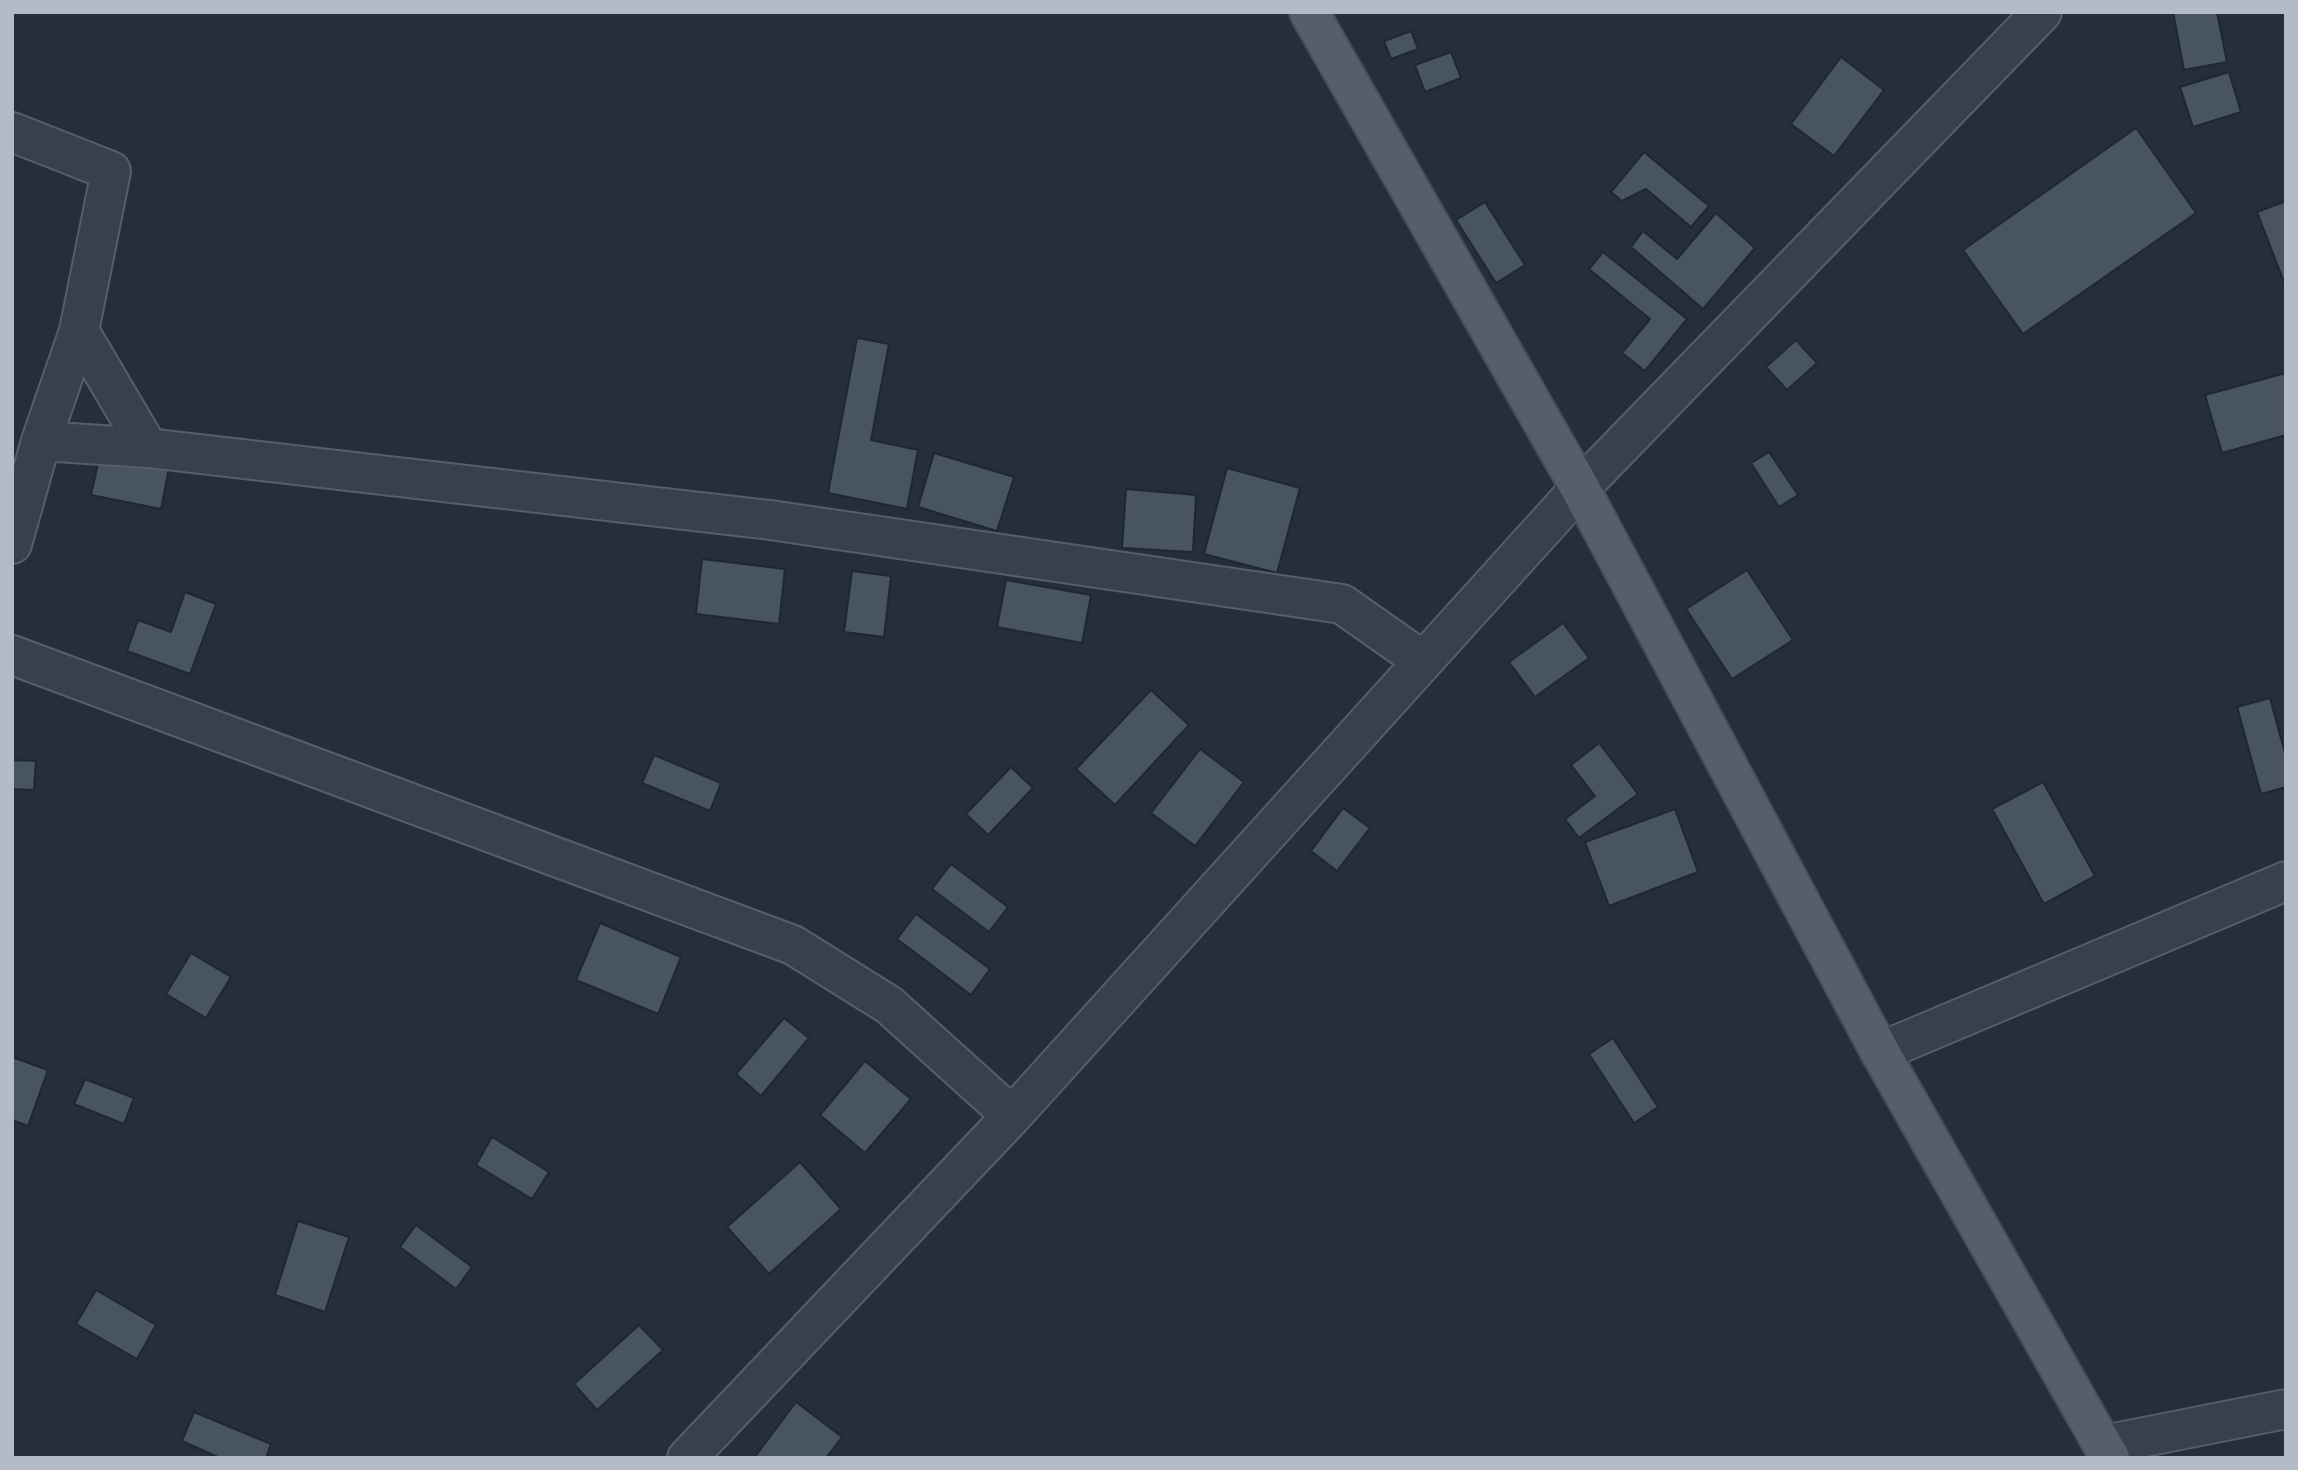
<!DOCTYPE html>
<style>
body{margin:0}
#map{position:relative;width:2298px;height:1470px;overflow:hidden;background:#242f3b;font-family:Arial,sans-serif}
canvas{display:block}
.frame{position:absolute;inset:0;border:14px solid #b3bbc7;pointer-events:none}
</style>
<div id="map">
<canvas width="2298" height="1470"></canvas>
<div class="frame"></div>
</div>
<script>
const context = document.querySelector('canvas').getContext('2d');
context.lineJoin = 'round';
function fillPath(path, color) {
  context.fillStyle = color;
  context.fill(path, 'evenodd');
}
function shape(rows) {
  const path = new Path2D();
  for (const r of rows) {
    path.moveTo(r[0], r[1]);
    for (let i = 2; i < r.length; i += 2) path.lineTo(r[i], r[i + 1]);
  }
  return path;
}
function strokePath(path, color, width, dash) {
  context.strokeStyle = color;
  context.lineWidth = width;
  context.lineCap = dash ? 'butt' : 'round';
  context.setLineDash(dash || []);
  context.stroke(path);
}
const building = shape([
 [2173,12,2217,12,2227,62,2184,70,2173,12],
 [1411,31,1418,49,1391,59,1384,41,1411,31],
 [1451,52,1461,78,1425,92,1415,65,1451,52],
 [1841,57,1884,90,1834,156,1791,124,1841,57],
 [2229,72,2241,112,2193,127,2180,87,2229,72],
 [2136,128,2196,213,2023,334,1963,250,2136,128],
 [1644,152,1709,206,1691,227,1646,189,1622,201,1611,192,1644,152],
 [2286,201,2286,287,2257,212,2286,201],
 [1485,202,1525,265,1496,283,1456,220,1485,202],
 [1716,213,1755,248,1703,309,1631,247,1643,231,1677,259,1716,213],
 [1603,252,1687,319,1645,371,1622,353,1650,319,1589,269,1603,252],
 [857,338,889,344,871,440,918,450,907,509,828,493,857,338],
 [1796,340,1817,363,1787,390,1766,367,1796,340],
 [2286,373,2286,435,2222,453,2205,395,2286,373],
 [1769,452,1798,495,1779,507,1751,463,1769,452],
 [934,453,1014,477,997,531,918,507,934,453],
 [100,454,169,468,161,509,91,495,100,454],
 [1227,468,1300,488,1277,573,1204,554,1227,468],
 [1126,489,1196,495,1193,552,1122,548,1126,489],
 [702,559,785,569,779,624,696,614,702,559],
 [1747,570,1793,640,1732,679,1686,609,1747,570],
 [852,571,891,576,884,637,844,632,852,571],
 [1006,580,1091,595,1082,643,997,627,1006,580],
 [185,592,216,604,190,674,127,651,138,620,171,632,185,592],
 [1563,623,1589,658,1535,697,1509,662,1563,623],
 [1151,690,1189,725,1115,805,1076,769,1151,690],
 [2270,698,2286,757,2286,787,2261,794,2237,707,2270,698],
 [1599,743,1638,794,1579,838,1565,819,1595,796,1571,765,1599,743],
 [1200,749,1244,782,1195,846,1151,813,1200,749],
 [654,755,721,783,710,811,642,783,654,755],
 [12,760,36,761,34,790,12,789,12,760],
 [1011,767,1033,788,988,835,966,814,1011,767],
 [2043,782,2095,876,2044,904,1992,809,2043,782],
 [1343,808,1370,828,1337,871,1311,851,1343,808],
 [1675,809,1698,872,1609,906,1585,842,1675,809],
 [951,864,1008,907,989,932,932,889,951,864],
 [916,914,990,969,971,995,897,939,916,914],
 [600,923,681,957,658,1014,576,980,600,923],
 [191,953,231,977,206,1018,166,994,191,953],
 [784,1018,809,1038,761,1096,736,1074,784,1018],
 [1613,1038,1658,1107,1634,1123,1589,1054,1613,1038],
 [12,1057,48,1070,28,1126,12,1120,12,1057],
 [865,1061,911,1099,865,1153,820,1115,865,1061],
 [85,1079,134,1098,124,1124,74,1104,85,1079],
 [492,1137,549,1172,532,1199,476,1165,492,1137],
 [800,1162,841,1209,769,1274,727,1227,800,1162],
 [298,1221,349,1237,325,1312,275,1295,298,1221],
 [416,1225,472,1267,456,1289,400,1247,416,1225],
 [96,1290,156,1325,137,1359,76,1324,96,1290],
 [639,1325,663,1350,597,1410,574,1384,639,1325],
 [796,1402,842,1437,826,1458,754,1458,796,1402],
 [194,1412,271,1444,266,1458,220,1458,182,1441,194,1412]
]);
fillPath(building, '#485462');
strokePath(building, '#1f2732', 2);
const minor = shape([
 [12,132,111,171,79,331,148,448],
 [41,441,79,331],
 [12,544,41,441,148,448,770,520,1342,604,1423,661],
 [12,655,793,945,889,1005,1012,1116],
 [1880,1052,2286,881],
 [2104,1445,2286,1409],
 [687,1458,1012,1116,1580,488,2042,12]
]);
const major = shape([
 [1309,12,1580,488,1880,1052,2110,1458]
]);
strokePath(minor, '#565e69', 42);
strokePath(major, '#444c57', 42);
strokePath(minor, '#37404c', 38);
strokePath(major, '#555f6c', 38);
</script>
